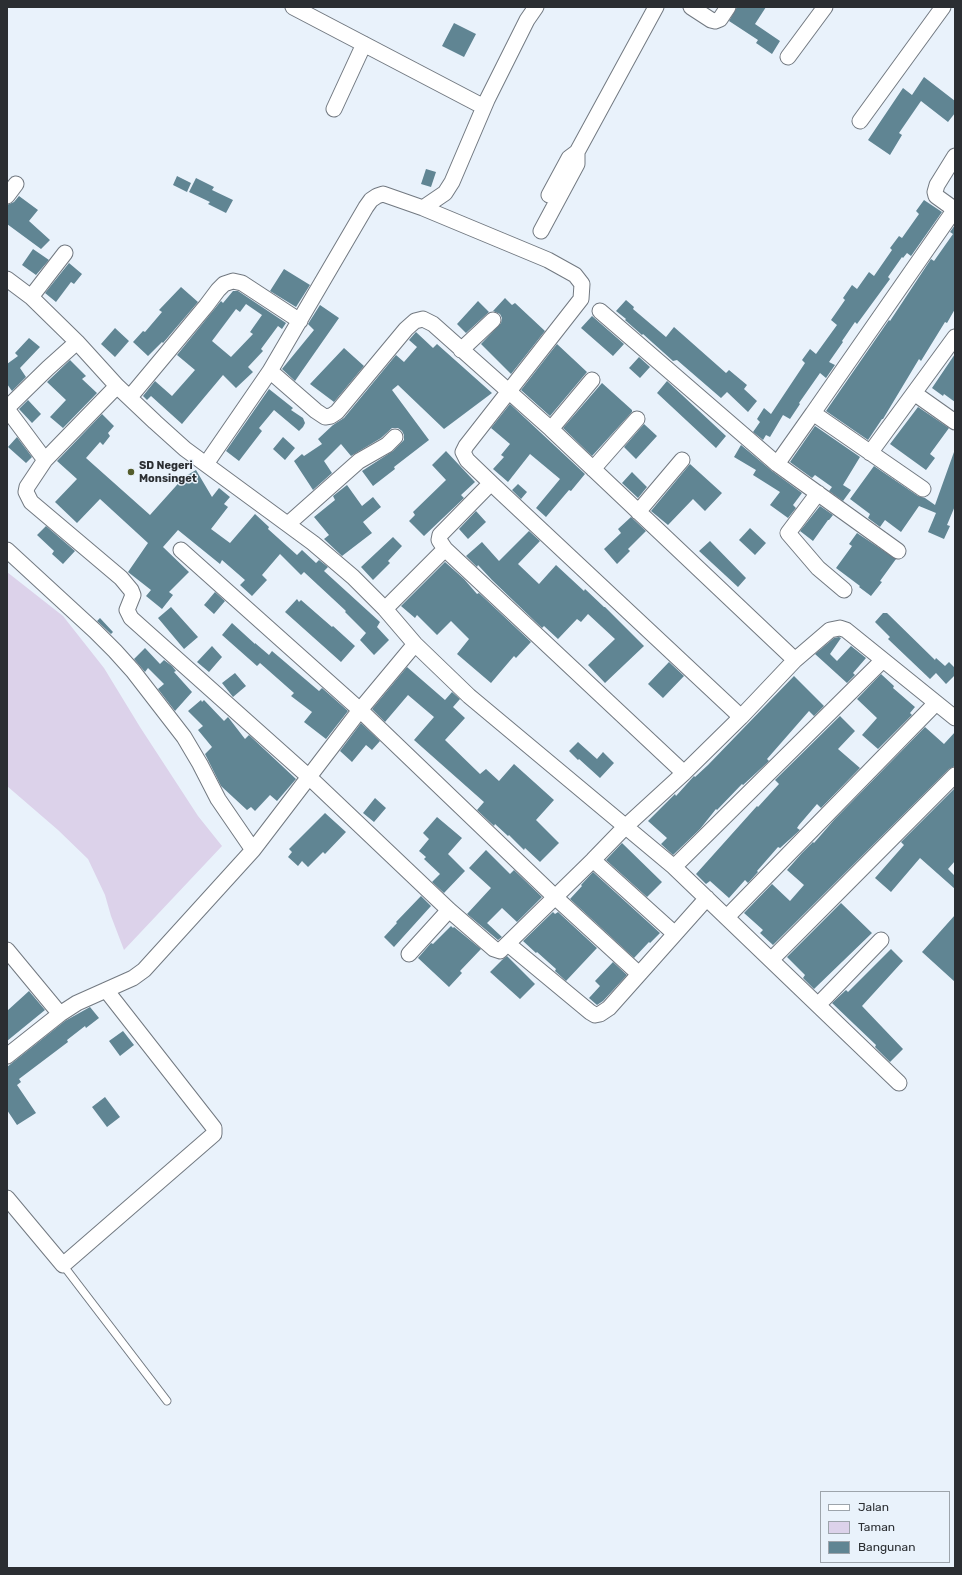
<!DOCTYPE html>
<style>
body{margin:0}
#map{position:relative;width:962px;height:1575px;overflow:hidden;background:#e9f2fb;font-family:Rubik,sans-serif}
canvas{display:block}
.frame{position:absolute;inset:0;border:8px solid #2b2e32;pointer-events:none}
.legend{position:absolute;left:820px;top:1491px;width:130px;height:72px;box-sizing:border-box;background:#e9f2fb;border:1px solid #9da4ab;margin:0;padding:5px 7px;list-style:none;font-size:12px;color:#2b2e32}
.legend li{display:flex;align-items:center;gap:8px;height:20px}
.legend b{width:20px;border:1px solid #9da4ab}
</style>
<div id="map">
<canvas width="962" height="1575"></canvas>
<div class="frame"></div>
<ul class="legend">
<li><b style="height:5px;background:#fff"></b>Jalan</li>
<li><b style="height:11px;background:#dcd2ea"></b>Taman</li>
<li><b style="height:11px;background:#608593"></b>Bangunan</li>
</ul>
</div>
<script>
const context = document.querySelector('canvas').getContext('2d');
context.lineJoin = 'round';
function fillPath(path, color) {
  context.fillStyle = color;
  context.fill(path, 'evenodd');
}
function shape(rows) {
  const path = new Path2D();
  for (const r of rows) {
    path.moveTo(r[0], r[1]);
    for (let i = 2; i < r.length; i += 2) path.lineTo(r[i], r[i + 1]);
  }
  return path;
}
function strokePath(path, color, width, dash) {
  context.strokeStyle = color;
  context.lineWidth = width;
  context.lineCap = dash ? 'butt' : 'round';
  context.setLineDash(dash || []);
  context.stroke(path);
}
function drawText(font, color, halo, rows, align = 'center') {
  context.font = font + ' Rubik,sans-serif';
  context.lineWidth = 3;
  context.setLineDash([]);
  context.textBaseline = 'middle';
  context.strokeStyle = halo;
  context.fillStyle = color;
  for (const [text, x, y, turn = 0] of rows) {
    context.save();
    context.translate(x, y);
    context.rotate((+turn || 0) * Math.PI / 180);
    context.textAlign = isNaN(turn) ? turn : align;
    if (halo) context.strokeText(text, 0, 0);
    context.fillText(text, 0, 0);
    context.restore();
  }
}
fillPath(shape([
 [7,572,63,616,104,668,140,727,198,816,222,846,124,950,111,916,105,895,88,859,58,830,7,786]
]), '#dcd2ea');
fillPath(shape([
 [737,7,766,7,755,24,780,41,772,54,756,43,758,40,729,21],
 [454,23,476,34,464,57,442,46],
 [924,77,955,101,955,113,948,122,921,101,899,133,902,135,890,155,868,140,903,88,912,95],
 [426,169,436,172,431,187,421,184],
 [177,176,191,183,187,192,173,185],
 [196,178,214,187,212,190,233,200,226,213,208,204,210,202,189,192],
 [19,196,38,210,29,221,50,240,41,249,7,224,7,205,14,202],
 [924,200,942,212,911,256,907,253,903,258,902,257,888,277,890,279,857,324,855,322,842,341,843,342,829,362,835,365,826,378,820,373,799,403,800,404,790,419,783,415,770,437,766,435,763,440,753,432,760,422,757,419,764,408,771,414,805,363,802,360,810,349,816,354,837,325,831,320,845,300,843,298,852,285,857,289,869,272,874,276,892,250,890,248,899,236,902,238,919,214,916,211],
 [955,225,955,309,947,323,945,322,921,361,919,359,883,419,882,419,868,440,826,411,889,320,890,321,931,259,934,261,953,234,950,232],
 [33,249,49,260,36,275,22,265],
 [69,263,82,274,74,284,71,282,56,302,45,293],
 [284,269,310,285,296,307,270,291],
 [181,287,198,302,163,343,162,342,148,356,133,342,143,331,145,332,162,312,159,310],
 [233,291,238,291,286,323,282,329,278,326,261,349,263,351,248,367,253,372,236,388,223,375,182,424,151,396,147,400,143,396,155,381,172,396,195,370,177,355,221,301,223,303],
 [246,304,262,315,250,332,253,334,231,357,212,341,236,309,240,312],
 [505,298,512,305,515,303,545,331,511,374,481,344,501,323,502,318,500,314,493,311],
 [626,300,634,307,633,309,666,337,674,327,726,373,729,370,747,385,744,389,757,401,748,412,727,392,721,398,677,360,673,361,643,334,642,335,625,320,626,319,616,311],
 [478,301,489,312,466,333,457,324],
 [320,305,339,318,295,381,282,369,314,330,308,324],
 [592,316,624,344,613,356,581,328],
 [115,328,129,341,115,357,101,344],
 [416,332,433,348,437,344,492,393,444,429,398,385,392,390,429,440,394,467,395,469,373,486,362,471,393,451,404,440,404,435,402,431,398,428,392,428,381,438,351,456,341,444,324,461,332,473,313,490,294,461,302,454,304,456,322,444,318,439,333,425,344,418,396,355,404,362,417,347,409,340],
 [29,338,40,347,20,368,26,377,12,391,7,384,7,364,18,356,15,353],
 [557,344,587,372,550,416,521,390],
 [344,348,364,366,334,402,310,384],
 [955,354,955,402,944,394,943,396,932,388],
 [639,357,650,367,640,378,629,368],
 [70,360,86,376,82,379,97,393,63,428,50,417,66,400,47,382],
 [667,381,726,436,716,448,657,393],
 [602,383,632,410,632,412,592,456,563,428],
 [269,389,293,408,291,410,303,418,305,423,303,427,299,431,274,410,259,428,262,431,239,461,226,451],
 [28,400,41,414,32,423,19,409],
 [510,404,585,474,571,491,569,490,546,517,536,508,560,479,530,454,508,482,493,469,504,457,501,455,510,444,491,428],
 [918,407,949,428,930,454,935,458,926,470,890,444],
 [102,414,114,426,108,433,110,436,103,445,100,442,86,458,150,515,184,477,196,470,212,497,219,488,230,497,224,504,228,507,211,529,230,543,255,514,269,527,268,529,297,555,302,550,316,563,319,560,328,567,324,571,380,622,377,627,389,640,374,655,360,640,366,633,345,612,346,611,304,572,301,575,280,554,262,575,267,580,252,596,240,585,245,580,222,560,220,564,178,530,163,547,189,572,169,592,173,595,162,609,146,596,151,590,128,572,148,543,100,499,77,523,55,502,77,479,57,461],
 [644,424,657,436,636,459,624,447],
 [815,426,860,457,843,485,851,490,843,501,829,491,832,487,815,475,812,478,790,462],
 [17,437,32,457,26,463,8,447],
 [283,437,295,448,285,460,273,449],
 [741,445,772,471,802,493,793,505,796,508,788,518,770,505,780,492,753,475,756,470,734,457],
 [446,451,475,482,461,495,464,498,424,536,409,521,415,515,413,512,446,480,432,465],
 [954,452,955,506,947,525,950,526,944,539,928,532,936,513,919,506,901,532,885,520,880,527,868,518,870,514,850,499,874,466,918,496,925,498,935,505],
 [690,464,722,493,705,511,693,499,668,525,651,511],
 [632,472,647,487,638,498,622,483],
 [518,484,527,492,521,499,512,490],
 [347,485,362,506,373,497,381,507,363,522,372,533,342,556,324,539,329,535,314,517,335,500,333,496],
 [820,506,833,515,829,520,828,520,813,541,800,531],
 [476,511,486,522,468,539,459,529],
 [631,517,646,531,628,549,630,551,617,564,604,549,621,533,618,529],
 [46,526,75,551,63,564,52,554,54,551,37,535],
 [750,528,766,543,755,555,739,540],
 [529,531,540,541,518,564,539,584,556,565,584,591,585,589,604,607,605,607,644,646,605,683,588,665,615,639,588,614,581,622,577,619,558,639,544,626,542,628,492,580,478,565,477,567,466,556,482,542,499,561],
 [857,533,896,559,880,581,882,582,871,596,859,587,860,586,836,568,852,546,849,544],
 [393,537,402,546,388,561,390,563,373,580,361,567],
 [710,541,746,578,738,587,699,551],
 [445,562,464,579,477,594,479,593,531,642,516,658,514,656,491,683,457,654,469,639,451,621,437,635,417,615,415,618,401,606],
 [215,592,225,601,214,614,204,605],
 [297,599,299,602,301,600,332,627,333,626,355,646,341,662,285,612],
 [171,607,198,637,184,649,158,618],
 [883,613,887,613,935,660,936,658,945,666,949,662,955,668,955,675,946,684,936,673,930,679,888,639,890,637,875,622],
 [100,618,113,632,111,634,97,621],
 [232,623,255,644,255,643,269,655,272,651,319,691,322,688,348,711,326,739,304,722,312,712,291,696,294,693,260,663,257,666,222,635],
 [839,637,841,638,830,654,837,661,851,646,866,658,853,673,855,675,847,683,815,654,834,638],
 [212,646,222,657,209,672,197,662],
 [145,648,160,664,164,660,172,666,176,671,174,672,192,692,175,711,158,689,164,684,148,668,145,672,134,659],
 [669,662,684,676,663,698,648,684],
 [407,667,445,700,452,692,460,699,453,707,465,718,445,740,480,774,486,769,499,781,514,764,554,800,536,820,559,843,540,862,525,848,524,850,509,835,508,836,495,824,494,826,477,810,484,802,414,740,434,717,408,695,385,722,372,709],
 [235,673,246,686,233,697,222,683],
 [881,674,894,686,893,688,915,707,910,713,912,715,878,749,862,735,877,718,857,699],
 [794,676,824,706,814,716,809,711,767,759,769,761,743,785,742,784,717,810,716,809,700,829,673,855,661,844,667,838,648,821,675,794,676,796,694,776,695,777,708,765],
 [201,700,202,702,204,700,224,721,228,717,245,739,249,735,296,779,277,801,270,795,255,811,251,807,247,810,221,786,205,754,212,747,198,730,203,726,188,711],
 [840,716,855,731,838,749,860,768,821,808,817,804,799,825,797,828,800,830,780,848,778,847,757,871,758,872,748,883,745,880,729,898,710,881,706,884,696,874,757,806,758,807,779,784,775,780],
 [361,723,380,741,372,750,366,745,352,762,340,751],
 [925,727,944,744,955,732,955,766,949,769,773,945,760,933,763,930,744,913,772,884,790,901,804,885,787,870,802,853,813,842,814,843,834,820],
 [578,742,597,759,603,752,614,763,600,778,579,759,578,760,569,751],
 [955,788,955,861,948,869,955,876,955,889,920,858,891,892,875,878,904,845,901,842],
 [375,798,386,808,374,822,363,813],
 [325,813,346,832,325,854,323,852,308,867,302,861,298,866,288,857,292,852,289,849],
 [437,817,462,838,448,854,465,871,444,893,432,882,440,874,424,859,426,857,419,851,429,839,423,833],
 [622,843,662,882,647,897,606,860],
 [486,850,510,874,514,870,542,897,517,922,502,908,487,923,502,937,498,940,467,914,491,888,469,868],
 [593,872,660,933,650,943,649,942,634,958,570,899,582,886,581,885],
 [421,896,431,906,394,947,384,937,397,923,396,922],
 [841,903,872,933,814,989,803,978,805,975,787,957],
 [553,912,555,914,558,912,597,948,566,981,555,971,556,969,537,952,536,953,523,941],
 [955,915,955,982,922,952],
 [451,926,453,928,454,927,481,949,460,971,462,973,449,987,418,958,431,943,433,944],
 [891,949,903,961,862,1006,903,1049,890,1062,875,1047,876,1045,832,1003,846,990,848,992],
 [507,956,535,984,520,999,490,972,502,960],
 [613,962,627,975,603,1001,597,1005,589,998,600,986,595,981],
 [29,991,45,1010,7,1041,7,1011],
 [90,1007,99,1018,86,1028,85,1026,67,1040,68,1042,19,1079,21,1082,17,1085,36,1113,17,1125,7,1110,7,1067,65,1021],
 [123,1031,134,1045,120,1056,109,1041],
 [105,1097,120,1117,107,1127,92,1107]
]), '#608593');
const service = shape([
 [63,1265,167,1401]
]);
const minor = shape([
 [293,7,484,107],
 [691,7,711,20,715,21,720,19,728,7],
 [788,57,825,7],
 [334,109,364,44],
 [860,121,943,7],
 [549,195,569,158,577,152],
 [7,196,16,184],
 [423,208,445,193,452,182,487,100,527,20,536,7],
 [954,209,936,196,935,192,937,185,955,156],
 [541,231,577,164,577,152,656,7],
 [7,279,31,297,77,342,117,386,155,422,185,449,313,543,353,577,385,609,415,644,469,696,674,867,899,1083],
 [31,297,65,253],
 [600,311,777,464,898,551],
 [461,350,493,320],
 [117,386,45,460,27,487,26,492,31,502,121,578,131,590,133,595,127,610,131,618,309,777,449,910,494,949,500,951,593,860,625,827,684,773,741,717,795,660,551,429,433,324,423,319,415,321,406,329,337,412,331,416,325,417,316,411,270,371],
 [914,393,955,422],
 [130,397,206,306,218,290,224,284,233,281,242,283,300,321],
 [7,408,48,368,77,342],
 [7,409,45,460],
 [551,429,592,380],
 [870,453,955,337],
 [206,464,270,371,366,207,371,200,377,196,383,194,423,208,548,260,575,275,582,284,581,299,466,446,463,452,467,460,491,483,440,535,439,540,445,549,385,609],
 [777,464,813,413],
 [593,469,637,419],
 [491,483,741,717],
 [923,489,813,413,955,209],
 [818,493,788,533,818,568,844,590],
 [638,512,682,460],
 [288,524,359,461,387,445,395,437],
 [445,549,684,773],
 [7,550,95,631,115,651,133,671,184,737,200,764,218,799,253,850],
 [181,550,360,710,555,897,639,974],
 [795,660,830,630,840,628,846,630,955,718],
 [593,860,675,934],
 [674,867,883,660],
 [727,917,936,703],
 [508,944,590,1012,595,1015,600,1014,609,1008,707,898],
 [7,950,60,1014],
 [409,954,449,910],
 [771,960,955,775],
 [818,1005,881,940],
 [7,1056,60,1014,77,1003,133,978,144,970,253,850,360,710,415,644],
 [7,1198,63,1265,214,1134,214,1128,106,990]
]);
strokePath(service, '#727981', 9);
strokePath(minor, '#727981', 17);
strokePath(service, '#fff', 7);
strokePath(minor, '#fff', 15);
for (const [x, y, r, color] of [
 [131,472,4,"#535c2b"]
]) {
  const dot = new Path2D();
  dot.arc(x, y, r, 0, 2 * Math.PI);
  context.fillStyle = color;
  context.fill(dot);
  strokePath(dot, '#e9f2fb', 1.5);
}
drawText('bold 11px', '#2b2e32', '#e9f2fb', [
 ["SD Negeri",139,466],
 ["Monsinget",139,479]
], 'left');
</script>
